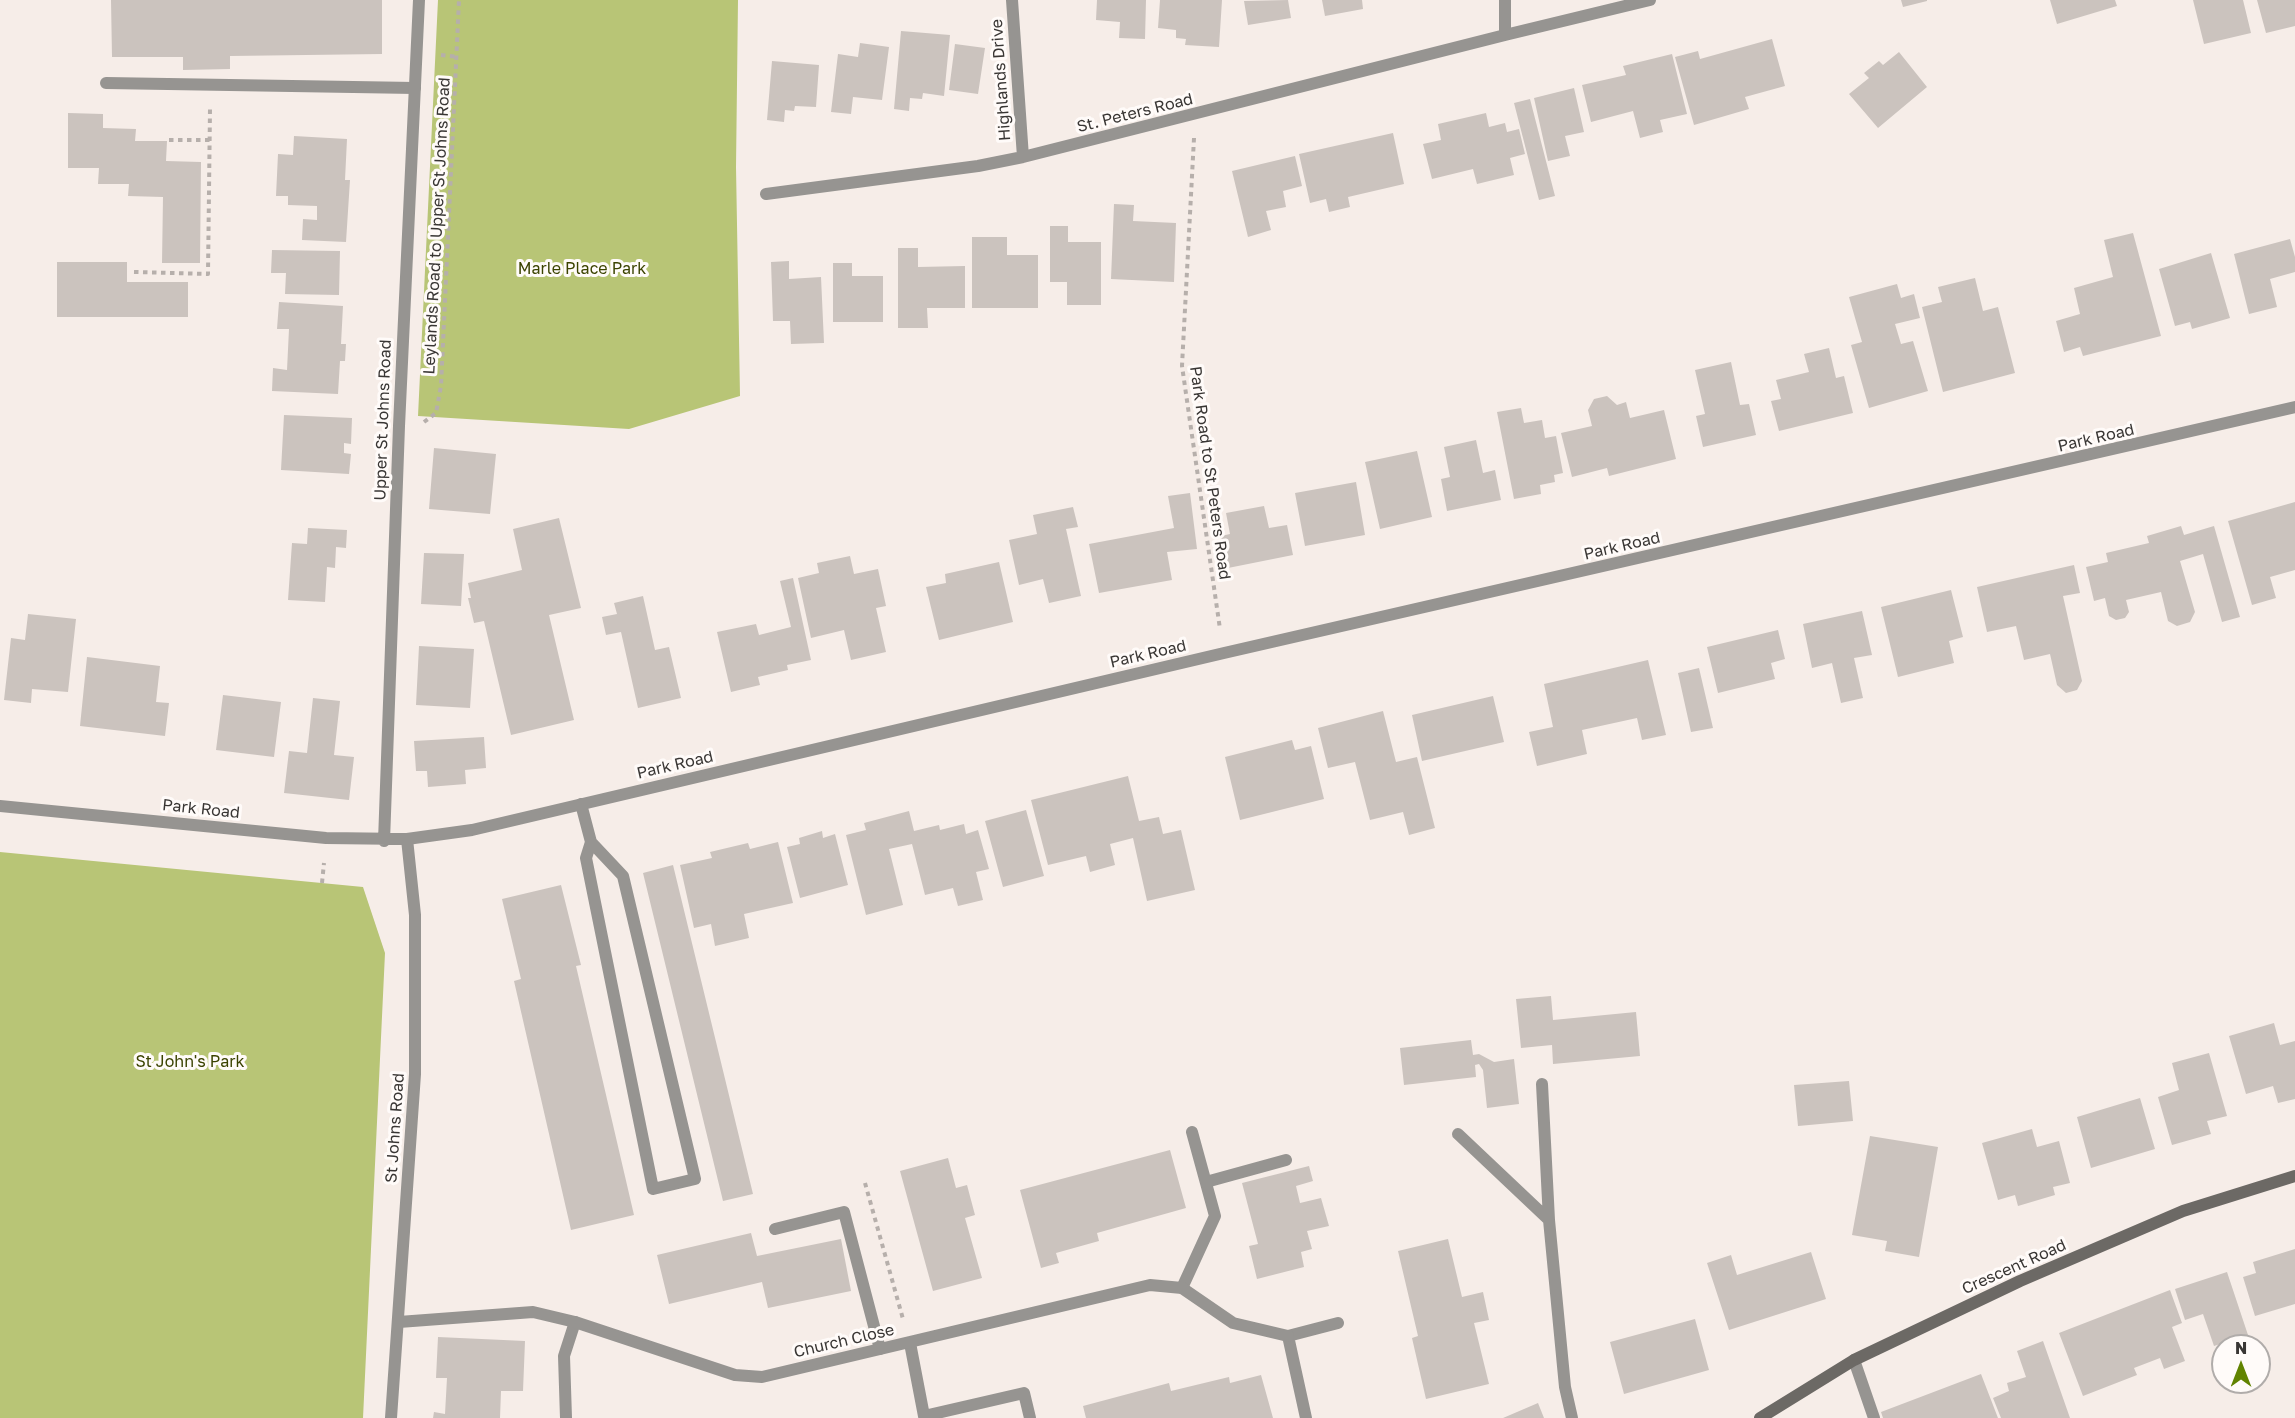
<!DOCTYPE html>
<style>
body{margin:0}
#map{position:relative;width:2295px;height:1418px;overflow:hidden;background:#f6ede8;font-family:"Golos Text",sans-serif}
canvas{display:block}
.north{position:absolute;left:2211px;top:1334px;width:60px;height:60px;box-sizing:border-box;background:#fffbf9;border:2px solid #b0acaa;border-radius:50%;rotate:0deg;font-size:16px;font-weight:700;line-height:24px;text-align:center;color:#393634}
.north::after{content:'';display:block;margin:auto;width:21px;height:27px;background:#618300;clip-path:polygon(50% 0,100% 100%,50% 72%,0 100%)}
</style>
<div id="map">
<canvas width="2295" height="1418"></canvas>
<div class="north">N</div>
</div>
<script>
const context = document.querySelector('canvas').getContext('2d');
context.lineJoin = 'round';
function fillPath(path, color) {
  context.fillStyle = color;
  context.fill(path, 'evenodd');
}
function shape(rows) {
  const path = new Path2D();
  for (const r of rows) {
    path.moveTo(r[0], r[1]);
    for (let i = 2; i < r.length; i += 2) path.lineTo(r[i], r[i + 1]);
  }
  return path;
}
function strokePath(path, color, width, dash) {
  context.strokeStyle = color;
  context.lineWidth = width;
  context.lineCap = dash ? 'butt' : 'round';
  context.setLineDash(dash || []);
  context.stroke(path);
}
function drawText(font, color, halo, rows, align = 'center') {
  context.font = font + ' "Golos Text",sans-serif';
  context.lineWidth = 6;
  context.setLineDash([]);
  context.textBaseline = 'middle';
  context.strokeStyle = halo;
  context.fillStyle = color;
  for (const [text, x, y, turn = 0] of rows) {
    context.save();
    context.translate(x, y);
    context.rotate((+turn || 0) * Math.PI / 180);
    context.textAlign = isNaN(turn) ? turn : align;
    if (halo) context.strokeText(text, 0, 0);
    context.fillText(text, 0, 0);
    context.restore();
  }
}
fillPath(shape([
 [438,0,738,0,736,167,740,396,629,429,418,416],
 [0,852,363,887,385,953,363,1418,0,1418]
]), '#b8c576');
fillPath(shape([
 [111,0,382,0,382,54,230,56,230,69,183,70,183,57,112,57],
 [1097,0,1146,0,1145,39,1119,38,1120,22,1096,20],
 [1160,0,1222,0,1219,47,1185,45,1186,39,1176,38,1176,30,1158,28],
 [1288,0,1291,18,1248,25,1244,1],
 [1322,0,1362,0,1363,9,1325,16],
 [1901,0,1927,0,1927,1,1903,7],
 [2050,0,2115,0,2117,6,2057,24],
 [2193,0,2243,0,2251,33,2204,44],
 [2257,0,2295,0,2295,26,2266,33],
 [901,31,950,35,944,96,923,93,922,99,910,98,909,111,894,109],
 [1772,39,1785,86,1745,97,1749,109,1694,125,1675,57,1698,51,1700,59],
 [860,43,889,47,882,100,853,97,851,114,831,112,838,54,858,57],
 [955,44,985,48,978,94,949,90],
 [1899,52,1927,87,1878,128,1849,94,1869,78,1864,73,1879,61,1883,65],
 [1672,54,1687,114,1660,120,1663,132,1640,138,1633,111,1591,122,1582,85,1626,75,1623,66],
 [772,61,819,65,816,107,795,106,794,111,785,110,784,122,767,120],
 [1574,88,1584,132,1565,136,1570,156,1548,161,1534,98],
 [1530,99,1555,196,1539,200,1514,103],
 [68,113,103,114,103,128,136,129,135,141,167,141,166,161,201,162,200,263,162,263,163,197,128,196,129,184,98,184,99,168,68,168],
 [1486,113,1489,127,1505,123,1507,132,1519,129,1525,154,1510,158,1514,175,1477,184,1473,169,1432,179,1423,144,1441,140,1438,124],
 [1393,133,1404,184,1348,197,1350,207,1329,212,1326,199,1310,203,1299,154],
 [294,136,347,139,345,180,350,180,346,242,302,240,303,219,317,220,317,206,288,205,288,196,276,196,278,154,293,155],
 [1295,156,1302,186,1283,191,1286,207,1266,211,1271,230,1248,237,1232,171],
 [1114,204,1134,205,1133,221,1176,223,1174,282,1111,279],
 [1050,226,1068,226,1068,242,1101,242,1101,305,1067,305,1067,282,1050,282],
 [2133,233,2161,336,2083,356,2080,347,2064,352,2056,321,2080,314,2074,288,2113,277,2104,240],
 [972,237,1007,237,1007,255,1038,255,1038,308,972,308],
 [2290,239,2295,257,2295,272,2270,279,2277,307,2249,314,2234,254],
 [898,248,918,248,918,267,965,266,965,308,927,308,928,328,898,328],
 [272,250,340,251,339,295,285,294,286,273,271,273],
 [2211,253,2230,318,2192,329,2190,322,2175,326,2159,269],
 [789,261,789,279,821,277,824,343,791,344,790,321,773,321,771,262],
 [57,262,127,262,127,282,188,282,188,317,57,317],
 [833,263,852,263,852,276,883,276,883,322,833,322],
 [1975,278,1983,311,1998,307,2015,373,1943,392,1922,307,1942,302,1938,287],
 [1897,284,1901,298,1914,294,1920,318,1895,324,1901,344,1913,341,1928,391,1869,408,1851,345,1862,342,1849,297],
 [279,302,343,306,341,344,346,344,345,361,340,361,338,394,272,391,273,368,287,370,289,329,277,329],
 [1829,348,1836,378,1844,376,1853,413,1779,431,1771,401,1781,399,1776,380,1809,372,1804,354],
 [1731,362,1740,405,1749,404,1756,435,1703,447,1696,416,1705,414,1695,370],
 [1607,396,1617,405,1626,402,1630,418,1664,410,1676,459,1609,476,1607,468,1572,477,1561,433,1592,426,1588,410,1594,399],
 [1521,408,1524,423,1542,420,1545,438,1556,436,1563,473,1554,475,1555,482,1540,485,1541,494,1514,499,1497,412],
 [284,415,352,418,351,444,344,443,344,453,351,454,349,474,281,470],
 [1476,440,1483,473,1495,470,1501,500,1447,511,1441,479,1450,477,1444,447],
 [434,448,496,454,490,514,429,509],
 [1417,451,1432,517,1380,529,1365,462],
 [1356,482,1365,535,1305,546,1295,493],
 [1190,493,1197,549,1167,552,1172,580,1099,593,1089,544,1174,528,1168,496],
 [2295,502,2295,570,2270,577,2276,598,2252,605,2228,521],
 [1264,506,1269,528,1287,525,1293,555,1228,568,1221,536,1230,534,1226,513],
 [1073,507,1078,527,1066,529,1081,596,1049,603,1043,579,1019,585,1009,540,1037,534,1033,515],
 [559,518,581,608,549,615,574,720,511,735,484,621,474,623,468,598,471,598,468,583,522,570,513,529],
 [2181,526,2184,535,2214,526,2240,617,2222,622,2203,554,2180,561,2195,612,2190,622,2177,626,2168,621,2161,592,2126,600,2129,612,2125,618,2116,620,2109,616,2105,598,2094,601,2086,567,2108,562,2106,553,2149,543,2147,536],
 [308,528,347,530,346,548,336,547,335,568,327,567,325,602,288,600,292,543,307,544],
 [424,553,464,554,461,606,421,604],
 [850,556,854,574,878,569,886,606,876,608,886,652,851,660,844,630,811,638,798,578,819,573,817,563],
 [999,562,1013,622,939,640,926,587,946,583,945,574],
 [2074,565,2080,593,2063,596,2082,681,2077,690,2066,693,2057,685,2050,654,2024,660,2016,626,1987,632,1977,587],
 [793,578,811,660,787,665,788,670,758,677,760,685,731,692,717,632,756,624,759,635,791,627,780,581],
 [1951,590,1963,637,1949,641,1954,663,1898,677,1881,607],
 [643,596,655,650,669,647,681,698,638,708,621,632,606,635,602,617,617,614,614,603],
 [1862,611,1872,655,1854,658,1863,698,1841,703,1832,663,1812,668,1803,624],
 [28,614,76,619,68,692,32,689,31,703,4,700,11,638,25,640],
 [1778,630,1785,659,1771,663,1775,679,1718,693,1707,647],
 [419,646,474,649,470,708,416,705],
 [87,657,160,666,156,702,169,703,165,736,80,726],
 [1648,660,1666,735,1642,740,1637,718,1582,730,1587,754,1537,766,1529,732,1553,727,1544,684],
 [1699,668,1713,728,1691,732,1678,673],
 [223,695,281,702,274,757,216,750],
 [1493,696,1504,742,1422,761,1412,715],
 [313,698,340,701,334,755,354,757,349,800,284,793,289,751,307,753],
 [1383,711,1396,762,1417,757,1435,828,1409,835,1403,812,1370,820,1355,762,1328,768,1318,728],
 [484,737,486,768,465,770,466,784,428,787,427,771,416,771,414,741],
 [1292,740,1295,750,1311,746,1324,799,1240,820,1225,757],
 [1128,776,1139,821,1159,817,1163,834,1181,830,1195,890,1147,901,1133,838,1110,844,1115,865,1090,872,1086,856,1048,865,1031,800],
 [1026,810,1044,876,1003,887,985,821],
 [909,811,914,831,939,825,940,830,964,824,966,834,978,830,989,869,976,872,983,900,958,906,953,888,925,895,912,844,889,849,903,905,866,915,846,835,866,830,864,823],
 [822,831,823,838,835,834,848,885,800,898,787,847,800,844,799,838],
 [778,842,793,903,744,914,749,938,715,946,711,924,694,928,680,865,712,858,710,852,748,843,750,849],
 [673,865,753,1194,723,1201,643,873],
 [561,885,581,965,576,966,634,1215,571,1230,514,981,521,979,502,899],
 [1551,996,1553,1020,1636,1012,1640,1056,1553,1064,1552,1045,1521,1048,1516,999],
 [2274,1023,2280,1045,2295,1041,2295,1099,2278,1103,2273,1086,2246,1094,2229,1036],
 [1471,1040,1473,1055,1479,1054,1494,1062,1514,1059,1519,1104,1487,1108,1483,1070,1479,1064,1475,1065,1476,1077,1404,1085,1400,1048],
 [2209,1053,2227,1116,2207,1121,2211,1134,2172,1145,2158,1097,2179,1090,2172,1063],
 [1849,1081,1853,1121,1798,1126,1794,1085],
 [2140,1098,2155,1149,2091,1168,2077,1117],
 [2032,1129,2037,1147,2059,1141,2070,1183,2053,1187,2055,1195,2018,1206,2015,1195,1998,1200,1982,1143],
 [1870,1136,1938,1147,1919,1257,1885,1251,1887,1241,1852,1235],
 [1170,1150,1186,1208,1097,1233,1099,1241,1056,1253,1059,1263,1041,1268,1020,1190],
 [948,1158,956,1188,967,1185,975,1215,965,1218,982,1278,933,1291,900,1171],
 [1309,1166,1313,1181,1296,1186,1300,1203,1321,1198,1329,1226,1307,1231,1312,1249,1301,1252,1304,1267,1257,1279,1249,1246,1258,1244,1242,1183],
 [751,1233,757,1256,841,1239,851,1291,768,1308,762,1282,669,1304,657,1255],
 [1448,1239,1462,1297,1483,1292,1489,1320,1474,1323,1489,1384,1426,1399,1412,1338,1418,1336,1398,1251],
 [2295,1249,2295,1304,2255,1316,2243,1277,2256,1273,2253,1262],
 [1811,1252,1826,1299,1729,1330,1707,1263,1731,1255,1737,1275],
 [2227,1272,2248,1335,2214,1346,2203,1314,2185,1320,2175,1289],
 [2170,1290,2182,1323,2172,1327,2185,1361,2164,1369,2160,1358,2134,1368,2137,1375,2083,1396,2059,1333],
 [1695,1319,1709,1370,1624,1394,1610,1342],
 [438,1337,525,1341,523,1391,501,1391,500,1418,433,1418,434,1412,445,1414,447,1378,436,1378],
 [2043,1341,2070,1418,2001,1418,1993,1398,2009,1391,2007,1383,2026,1377,2017,1351],
 [1981,1374,1998,1418,1883,1418,1881,1412],
 [1261,1375,1273,1418,1086,1418,1083,1406,1169,1383,1171,1391,1229,1377,1230,1383],
 [1538,1403,1544,1418,1503,1418]
]), '#cbc3be');
strokePath(shape([
 [441,55,458,57],
 [1194,138,1182,366,1220,629],
 [169,140,210,140],
 [134,272,208,274,210,109],
 [424,422,436,413,441,386,459,0],
 [322,883,324,863],
 [865,1183,903,1319]
]), '#b6afab', 4, [4.5, 4.5]);
strokePath(shape([
 [106,83,415,88],
 [581,804,591,842,623,876,695,1179,653,1189,586,858,591,842],
 [1542,1084,1549,1220],
 [1458,1134,1549,1220,1565,1387,1572,1418],
 [1206,1182,1286,1160],
 [775,1229,844,1212,880,1349],
 [1182,1288,1215,1216,1192,1132],
 [910,1343,924,1416,1024,1393,1030,1418],
 [1854,1360,1874,1418],
 [566,1418,564,1356,575,1322],
 [1306,1418,1288,1336,1338,1323]
]), '#969491', 12);
strokePath(shape([
 [1012,0,1023,157],
 [1505,0,1505,35,1650,0],
 [766,194,978,166,1023,157,1505,35],
 [0,806,326,838,407,839,472,830,1224,653,2295,407],
 [384,841,399,426,419,0],
 [399,1322,533,1312,575,1322,735,1375,762,1377,1150,1285,1182,1288,1233,1323,1288,1336],
 [391,1418,415,1074,415,915,407,839]
]), '#969491', 12);
strokePath(shape([
 [1760,1418,1854,1360,2020,1281,2183,1211,2295,1176]
]), '#6c6965', 12);
drawText('16px', '#393634', '#fffbf9', [
 ["Highlands Drive",1001,80,-94],
 ["St. Peters Road",1135,113,-14],
 ["Leylands Road to Upper St Johns Road",437,226,-87],
 ["Upper St Johns Road",383,420,-88],
 ["Park Road",2096,438,-13],
 ["Park Road to St Peters Road",1210,473,82],
 ["Park Road",1622,546,-13],
 ["Park Road",1148,654,-13],
 ["Park Road",675,765,-13],
 ["Park Road",201,809,6],
 ["St Johns Road",395,1128,-86],
 ["Crescent Road",2014,1267,-24],
 ["Church Close",844,1341,-13]
]);
drawText('16px', '#3b4300', '#fffbf9', [
 ["Marle Place Park",582,269],
 ["St John's Park",190,1062]
]);
</script>
